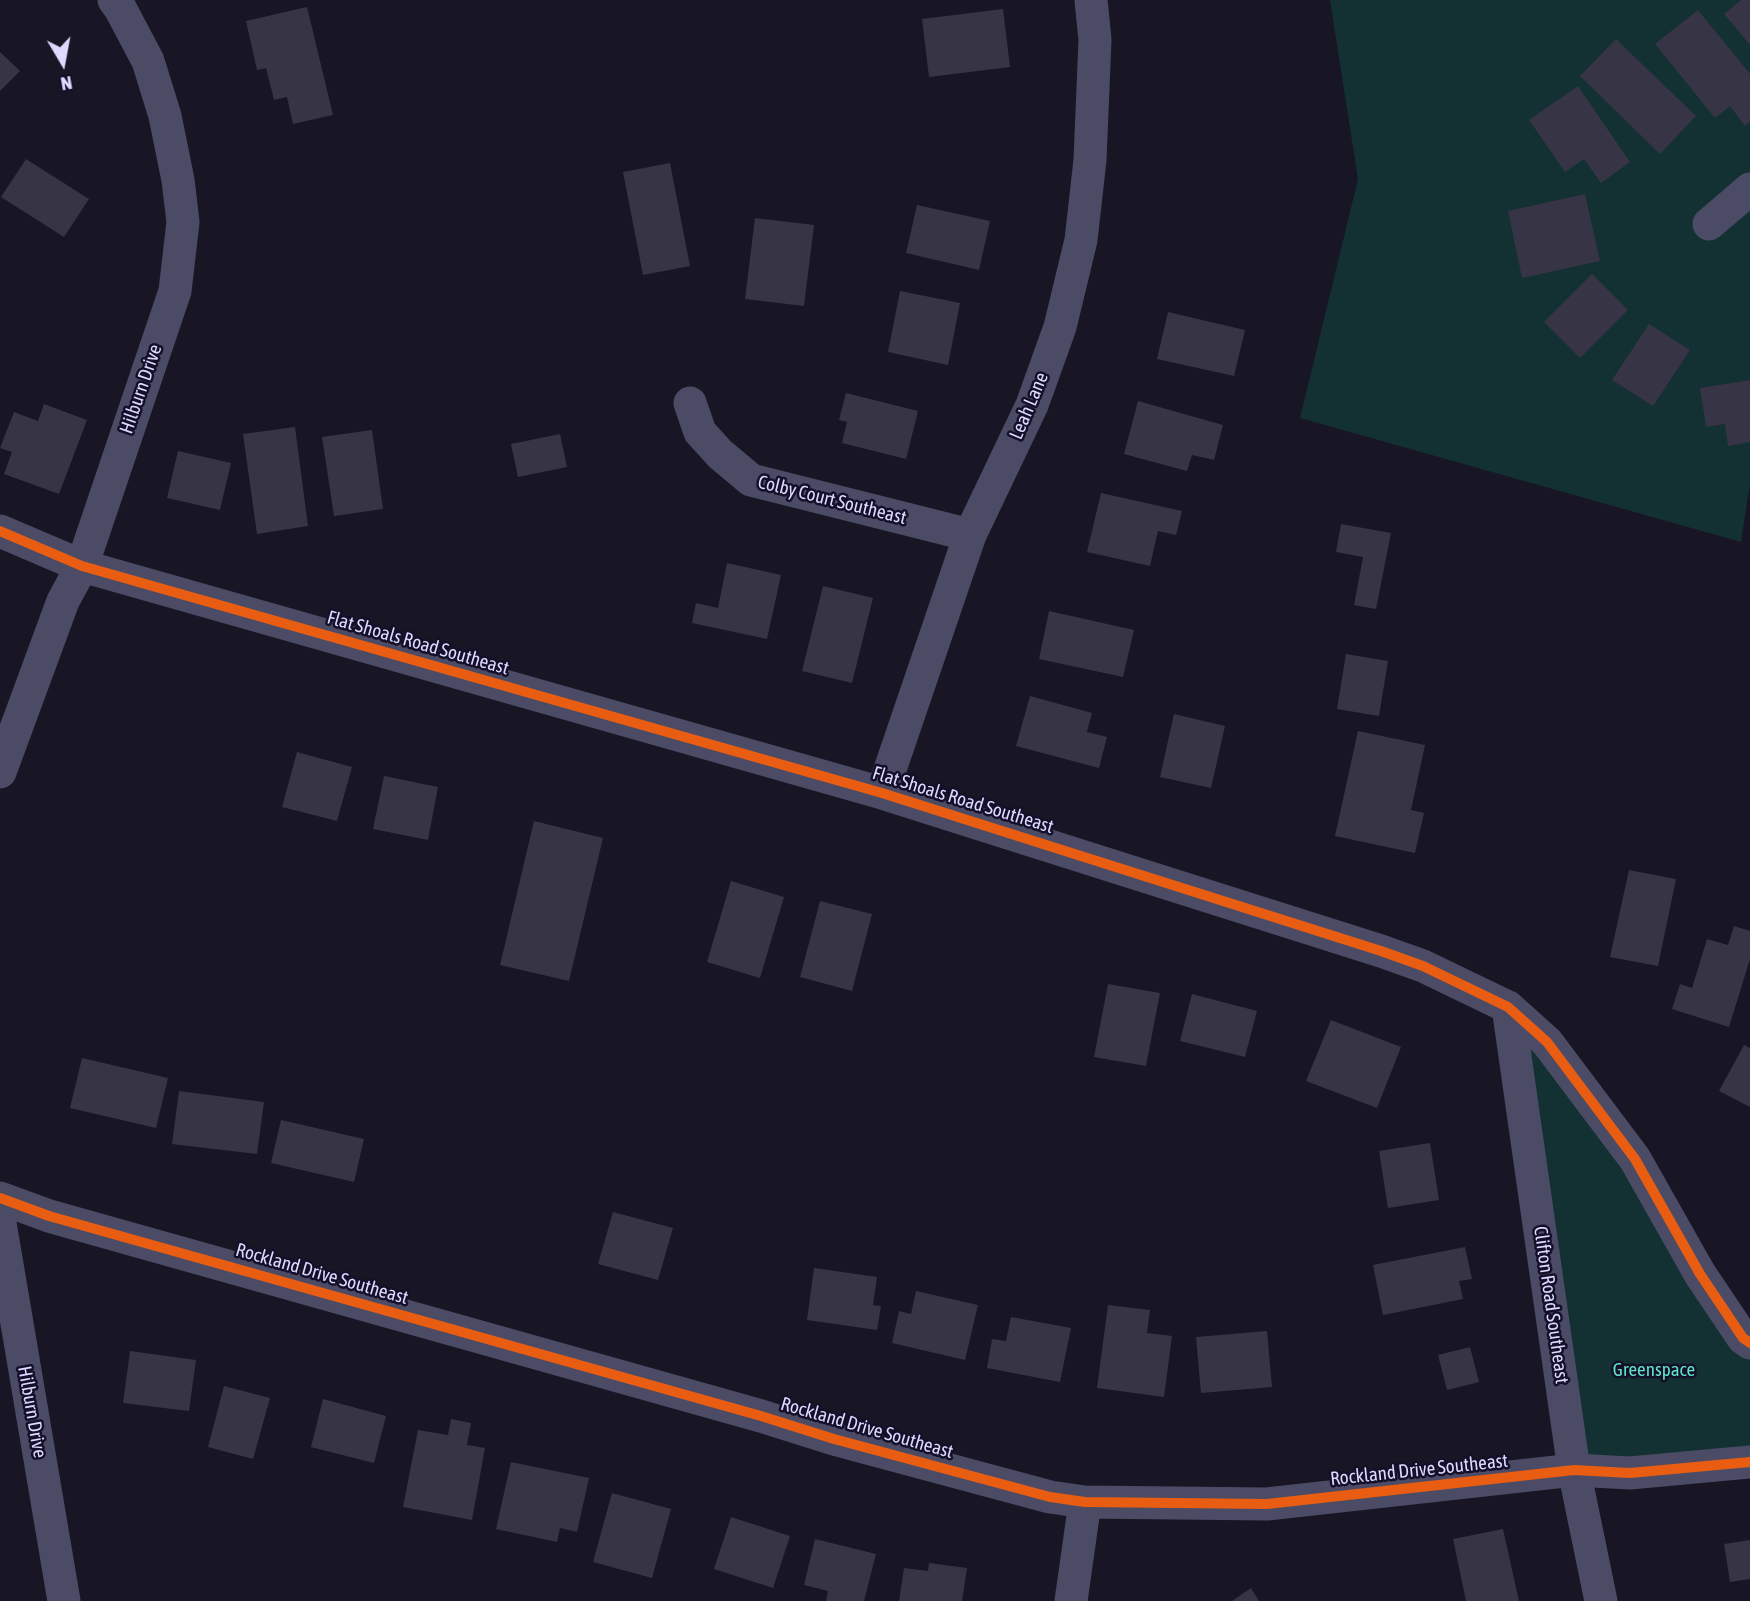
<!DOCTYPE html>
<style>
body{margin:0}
#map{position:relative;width:1750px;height:1601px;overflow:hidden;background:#181624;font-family:"Asap Condensed",sans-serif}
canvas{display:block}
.north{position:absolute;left:28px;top:28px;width:70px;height:70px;-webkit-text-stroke:5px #14102a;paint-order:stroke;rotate:170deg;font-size:19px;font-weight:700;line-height:28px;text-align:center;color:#ded9ff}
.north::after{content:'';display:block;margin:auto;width:24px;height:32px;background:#ded9ff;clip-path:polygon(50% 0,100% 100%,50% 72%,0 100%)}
</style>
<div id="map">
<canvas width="1750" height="1601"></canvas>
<div class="north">N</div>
</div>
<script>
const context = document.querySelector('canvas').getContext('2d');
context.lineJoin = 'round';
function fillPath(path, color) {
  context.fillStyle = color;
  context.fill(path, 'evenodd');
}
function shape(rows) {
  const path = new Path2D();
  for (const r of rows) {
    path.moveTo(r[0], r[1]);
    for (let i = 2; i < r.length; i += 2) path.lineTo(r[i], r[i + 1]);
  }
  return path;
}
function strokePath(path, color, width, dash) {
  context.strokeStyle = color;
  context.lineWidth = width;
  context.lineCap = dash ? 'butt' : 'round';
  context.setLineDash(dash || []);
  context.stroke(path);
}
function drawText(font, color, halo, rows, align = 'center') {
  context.font = font + ' "Asap Condensed",sans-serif';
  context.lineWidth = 5;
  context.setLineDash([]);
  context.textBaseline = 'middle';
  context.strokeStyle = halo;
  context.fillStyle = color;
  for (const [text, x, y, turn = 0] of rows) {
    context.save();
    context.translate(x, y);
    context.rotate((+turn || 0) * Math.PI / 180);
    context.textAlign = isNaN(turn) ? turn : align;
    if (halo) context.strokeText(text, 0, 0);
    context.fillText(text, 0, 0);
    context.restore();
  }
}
fillPath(shape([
 [1330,0,1750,0,1750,484,1741,542,1300,418,1358,179],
 [1508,1007,1750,1343,1750,1453,1574,1470]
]), '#133032');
fillPath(shape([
 [1741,0,1750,0,1750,45,1724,14],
 [307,7,333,115,293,124,287,97,274,100,266,68,257,70,246,21],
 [1003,9,1010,67,929,77,922,19],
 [1698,10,1750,74,1750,122,1745,126,1730,106,1715,118,1655,44],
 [1616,39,1696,116,1660,154,1580,76],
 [0,52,20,71,0,91],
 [1578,86,1630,162,1601,183,1584,159,1565,172,1529,120],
 [26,159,89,199,64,237,1,197],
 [670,163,690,266,643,275,623,172],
 [1585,194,1600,261,1522,278,1508,211],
 [917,205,990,221,979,270,906,253],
 [755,218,814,225,804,306,745,299],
 [1592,274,1628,310,1580,358,1544,322],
 [900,291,960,303,948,365,888,352],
 [1168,312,1245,330,1234,376,1157,359],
 [1649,324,1690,350,1653,406,1612,380],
 [1750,380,1750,442,1728,446,1725,424,1706,427,1700,388],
 [846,393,918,411,906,459,842,443,847,422,839,420],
 [1138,401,1223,425,1214,460,1192,455,1187,471,1124,454],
 [44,404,87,420,59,494,4,474,12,452,0,448,14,412,38,421],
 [295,427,308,526,257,534,243,434],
 [372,430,383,509,334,516,322,437],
 [560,434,567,467,518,477,511,444],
 [178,451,231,463,220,510,167,498],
 [1101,493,1182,511,1176,535,1158,531,1150,566,1087,552],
 [1341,524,1391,533,1376,609,1354,605,1363,557,1336,552],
 [727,563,781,575,767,639,692,623,696,603,718,608],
 [823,586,873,598,852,683,802,671],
 [1049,611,1134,630,1123,677,1039,659],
 [1346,654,1388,661,1379,716,1337,709],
 [1030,696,1092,713,1087,732,1107,737,1099,768,1016,746],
 [1174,714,1225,726,1211,788,1160,777],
 [1358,731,1425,745,1411,810,1424,813,1415,853,1335,836],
 [297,752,352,767,337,821,282,807],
 [384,776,438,787,428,840,373,829],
 [534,821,603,838,569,981,500,965],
 [1629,870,1676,879,1658,966,1610,957],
 [731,881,784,897,760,978,707,962],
 [820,901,872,914,852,991,800,977],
 [1734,926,1750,931,1750,959,1729,1027,1672,1009,1680,984,1692,988,1707,939,1728,945],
 [1108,984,1160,993,1146,1066,1094,1057],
 [1192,994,1257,1011,1245,1057,1180,1041],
 [1331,1020,1401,1047,1377,1108,1306,1081],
 [1744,1045,1750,1048,1750,1107,1719,1091],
 [82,1058,168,1078,156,1128,70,1108],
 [179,1091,264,1102,257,1154,172,1144],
 [281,1120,364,1139,354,1182,271,1163],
 [1430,1143,1439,1200,1388,1208,1379,1151],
 [613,1212,673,1228,658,1280,598,1264],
 [1465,1247,1472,1279,1459,1281,1463,1299,1383,1315,1373,1265],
 [814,1268,877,1277,873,1305,881,1306,877,1330,807,1320],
 [916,1291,978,1305,965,1360,892,1343,899,1311,911,1314],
 [1108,1305,1150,1310,1147,1333,1172,1336,1164,1397,1097,1388],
 [1011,1317,1071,1328,1060,1382,987,1368,992,1339,1006,1341],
 [1267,1331,1272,1387,1201,1393,1196,1337],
 [1470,1347,1479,1382,1447,1390,1438,1355],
 [130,1351,196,1360,189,1411,123,1403],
 [224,1386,270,1398,253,1459,208,1447],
 [323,1399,386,1416,374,1463,311,1447],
 [451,1419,471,1423,467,1445,485,1448,472,1520,403,1507,418,1430,448,1435],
 [511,1462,589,1478,577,1532,560,1528,557,1542,496,1529],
 [612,1493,671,1509,652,1578,593,1562],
 [731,1517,790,1536,773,1588,714,1569],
 [1503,1529,1519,1601,1466,1601,1453,1539],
 [815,1539,876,1554,864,1601,826,1601,828,1591,804,1585],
 [1750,1540,1750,1579,1730,1582,1724,1544],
 [929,1563,967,1568,962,1601,899,1601,904,1568,928,1571],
 [1251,1588,1259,1601,1232,1601]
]), '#373446');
strokePath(shape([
 [1709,224,1750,189],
 [690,403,700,432,720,454,751,480,970,535],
 [0,531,82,566,882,793,1381,951,1423,966,1508,1007,1547,1042,1635,1159,1700,1274,1743,1338,1750,1343],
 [0,772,63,601,82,566,175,291,183,222,178,180,165,116,148,61,120,8,114,0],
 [882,793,970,535,1032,405,1060,327,1081,240,1090,160,1095,40,1091,0],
 [1508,1007,1574,1470,1601,1601],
 [0,1198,49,1216,761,1416,834,1439,1050,1497,1085,1502,1267,1504,1574,1470,1630,1473,1750,1462],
 [0,1223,64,1601],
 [1071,1601,1085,1502]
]), '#4c4b65', 33);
strokePath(shape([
 [0,531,82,566,882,793,1381,951,1423,966,1508,1007,1547,1042,1635,1159,1700,1274,1743,1338,1750,1343],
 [0,1198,49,1216,761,1416,834,1439,1050,1497,1085,1502,1267,1504,1574,1470,1630,1473,1750,1462]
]), '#e95d12', 10);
drawText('19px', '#ded9ff', '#14102a', [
 ["Hilburn Drive",141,389,-71],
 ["Leah Lane",1029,406,-67],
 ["Colby Court Southeast",832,500,14],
 ["Flat Shoals Road Southeast",418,643,16],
 ["Flat Shoals Road Southeast",963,800,17],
 ["Rockland Drive Southeast",322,1274,16],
 ["Clifton Road Southeast",1551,1305,82],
 ["Hilburn Drive",32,1412,80],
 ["Rockland Drive Southeast",867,1428,16],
 ["Rockland Drive Southeast",1419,1470,-6]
]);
drawText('19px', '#5fe4c5', '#14102a', [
 ["Greenspace",1654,1370]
]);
</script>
